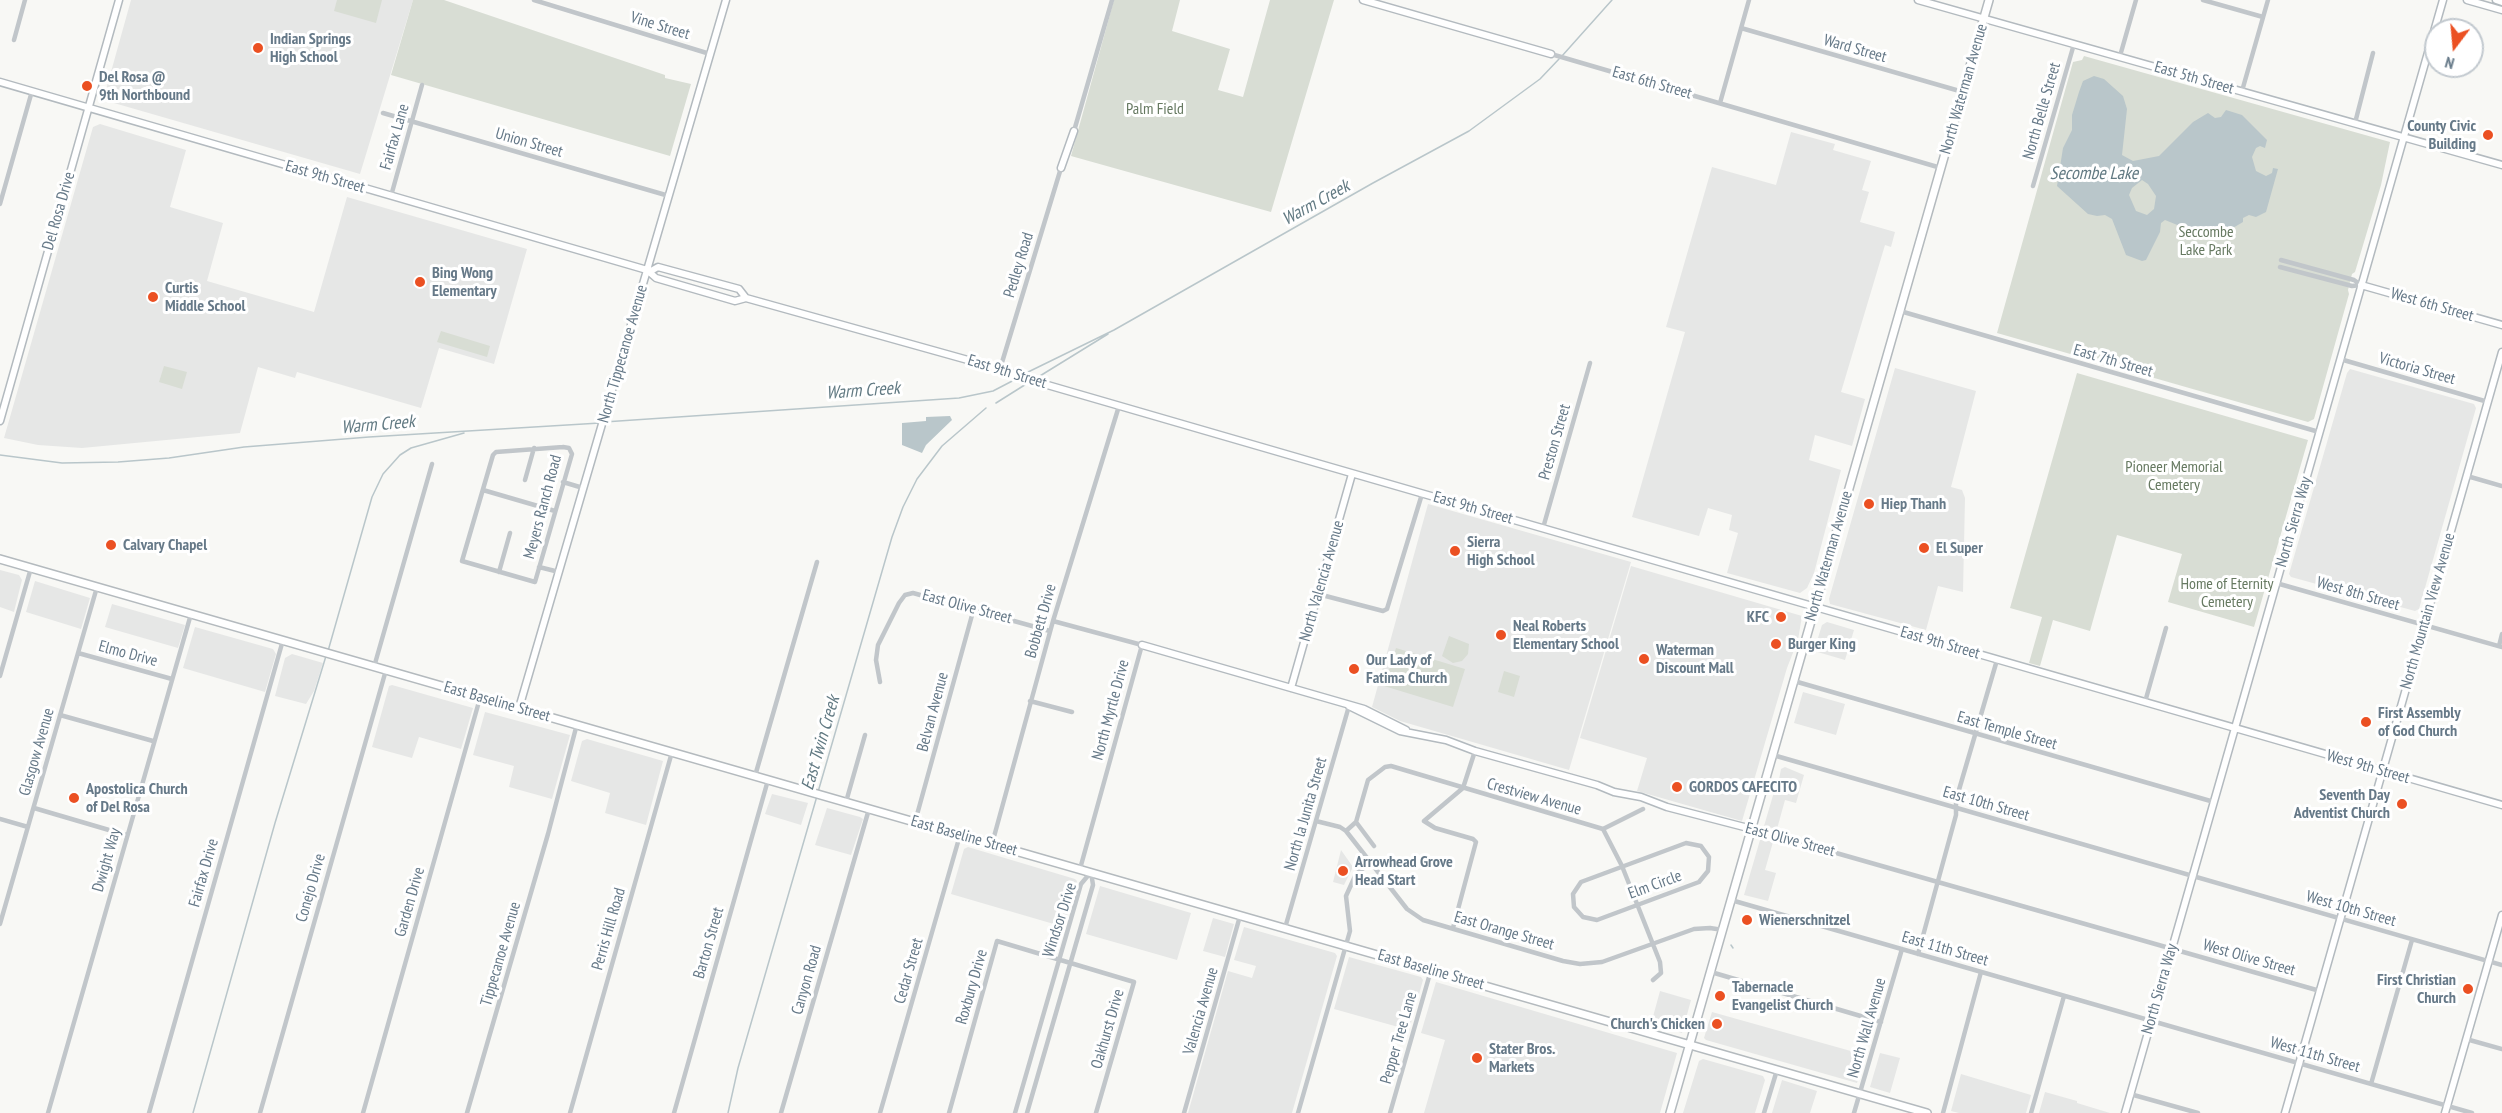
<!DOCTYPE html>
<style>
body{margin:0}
#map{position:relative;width:2502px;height:1113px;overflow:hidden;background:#f8f8f5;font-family:"PT Sans Narrow",sans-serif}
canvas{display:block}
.north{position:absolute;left:2424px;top:18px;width:60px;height:60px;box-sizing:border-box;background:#fff;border:2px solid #c2c9cf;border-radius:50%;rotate:196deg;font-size:16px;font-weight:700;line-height:24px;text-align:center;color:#667988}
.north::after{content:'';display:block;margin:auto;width:21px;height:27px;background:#eb5022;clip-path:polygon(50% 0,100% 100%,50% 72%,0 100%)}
</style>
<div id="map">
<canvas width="2502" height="1113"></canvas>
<div class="north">N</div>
</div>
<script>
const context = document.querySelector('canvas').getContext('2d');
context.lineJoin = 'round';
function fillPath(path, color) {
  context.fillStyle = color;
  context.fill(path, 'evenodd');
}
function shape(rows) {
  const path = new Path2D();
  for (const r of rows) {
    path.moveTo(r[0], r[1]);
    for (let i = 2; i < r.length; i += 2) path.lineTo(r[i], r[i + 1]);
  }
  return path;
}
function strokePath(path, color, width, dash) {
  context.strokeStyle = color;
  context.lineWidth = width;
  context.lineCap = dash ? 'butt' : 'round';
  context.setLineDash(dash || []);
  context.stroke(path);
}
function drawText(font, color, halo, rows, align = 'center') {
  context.font = font + ' "PT Sans Narrow",sans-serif';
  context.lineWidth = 6;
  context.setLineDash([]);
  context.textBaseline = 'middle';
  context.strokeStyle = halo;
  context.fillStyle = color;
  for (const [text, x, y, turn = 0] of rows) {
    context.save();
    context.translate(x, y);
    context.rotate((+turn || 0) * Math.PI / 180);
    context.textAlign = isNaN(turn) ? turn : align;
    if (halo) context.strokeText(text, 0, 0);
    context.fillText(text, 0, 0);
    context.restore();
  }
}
fillPath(shape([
 [131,0,413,0,360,174,107,101,104,97],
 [100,124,186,150,170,207,223,223,207,281,314,312,347,197,527,249,494,364,439,348,421,408,297,372,295,378,258,367,240,433,82,448,38,445,4,438,93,127],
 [1791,132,1835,144,1833,150,1871,161,1862,190,1869,192,1860,222,1895,232,1891,247,1885,245,1841,392,1865,399,1852,446,1815,435,1809,460,1841,470,1814,573,1807,588,1800,593,1727,573,1738,533,1729,530,1732,515,1708,508,1699,536,1632,517,1685,332,1666,327,1712,167,1776,185],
 [1895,368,1976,391,1951,487,1962,490,1965,498,1963,592,1938,586,1926,630,1830,604,1829,599],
 [2350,369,2474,404,2476,408,2419,609,2415,611,2291,577,2289,574,2347,373],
 [1428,504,1631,562,1569,770,1400,721,1372,707],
 [1631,566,1802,616,1798,640,1787,668,1742,821,1637,791,1647,758,1580,738],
 [0,570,19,575,22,580,14,612,0,607],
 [35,581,90,598,81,629,26,612],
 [112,604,185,625,178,648,105,627],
 [1827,622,1854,630,1845,660,1814,651,1822,625],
 [195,627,273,649,276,654,265,692,183,668],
 [292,654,323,663,314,691,306,704,275,696,285,658],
 [392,685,473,708,461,749,419,737,412,758,372,747,389,686],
 [1803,692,1845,704,1836,735,1794,723],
 [485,712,570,735,552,799,509,787,514,766,473,755],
 [587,739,663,761,646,825,605,813,610,793,571,781,582,741],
 [1785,767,1804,775,1796,803,1785,800,1777,829,1764,826,1774,792,1777,790,1781,769],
 [772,794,808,803,801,825,765,814],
 [827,808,860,817,863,819,851,855,815,845],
 [1762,839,1773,842,1765,870,1776,873,1768,901,1744,895,1760,840],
 [968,847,1075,879,1077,881,1064,927,951,894,964,849],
 [1341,850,1353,867,1344,885,1333,882],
 [1100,886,1191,913,1177,960,1086,934],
 [1213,918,1234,924,1225,957,1203,951],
 [1244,927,1335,953,1337,956,1292,1113,1188,1113,1228,971,1252,978,1256,966,1234,960],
 [1349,957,1421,977,1423,980,1409,1030,1334,1009],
 [1436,982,1677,1053,1660,1113,1424,1113,1445,1040,1421,1033],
 [1660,991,1691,1000,1682,1033,1651,1024],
 [1712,1012,1865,1055,1857,1083,1706,1040,1704,1038],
 [1880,1053,1900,1058,1890,1093,1870,1087],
 [1703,1059,1763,1076,1765,1080,1755,1113,1683,1113,1699,1061],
 [1961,1074,2031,1095,2026,1113,1959,1113,1951,1111],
 [1782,1080,1817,1091,1810,1113,1772,1113],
 [2045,1092,2077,1101,2077,1103,2110,1113,2039,1113]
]), '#e6e7e6');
fillPath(shape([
 [337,0,382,0,376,23,334,11],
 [413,0,444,0,665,75,665,78,691,84,670,156,391,75],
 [1114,0,1180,0,1172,31,1230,49,1218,90,1243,97,1270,0,1334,0,1271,212,1071,156],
 [2084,56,2390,142,2381,185,2355,272,2352,274,2348,290,2349,294,2314,419,2308,422,1997,333,2073,62,2082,60],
 [441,331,490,346,487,357,437,342],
 [164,366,187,372,182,389,159,382],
 [2077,373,2308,440,2254,627,2168,602,2182,554,2117,535,2090,631,2053,620,2040,666,2029,663,2042,617,2010,608],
 [1449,636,1469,644,1468,654,1462,661,1453,663,1442,656],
 [1396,648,1465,669,1453,707,1384,686],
 [1504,671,1520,676,1514,697,1498,692]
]), '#d8ddd4');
fillPath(shape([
 [2094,76,2104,79,2123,96,2127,109,2122,155,2133,161,2159,156,2193,122,2208,113,2215,118,2221,117,2226,110,2242,115,2267,140,2265,148,2260,146,2256,148,2252,157,2256,171,2266,176,2272,173,2273,168,2278,169,2266,212,2256,217,2249,215,2243,218,2243,222,2216,238,2207,237,2165,220,2161,223,2160,232,2146,260,2142,261,2126,255,2112,219,2105,215,2097,216,2088,214,2057,186,2063,148,2072,130,2072,115,2079,92,2083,81],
 [2142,180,2148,184,2156,196,2154,209,2147,215,2136,211,2129,195,2132,188],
 [950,416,952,420,926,445,922,453,902,445,902,423,926,421,926,417]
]), '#b9c6ca');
strokePath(shape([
 [1562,56,1612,0],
 [1024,374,1114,330,1373,183,1469,131,1540,79,1559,59],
 [1035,379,1108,334],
 [996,403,1031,381],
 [604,422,959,398,993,391,1018,378],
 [0,455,62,463,118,462,169,458,244,447,369,437,600,423],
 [328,651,372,497,383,474,400,455,411,448,464,433],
 [818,792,892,537,903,507,917,479,942,446,986,408],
 [1731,945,1733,948],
 [193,1113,275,823,326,656],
 [728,1113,738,1068,817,796]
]), '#b9c6ca', 1.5);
const secondary = shape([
 [1363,0,1551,54],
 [1918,0,2502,165],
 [2467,0,2502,10],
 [2496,0,2502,2],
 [0,82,647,270,656,278,735,301,746,298,1000,369,1044,384,1327,466,2502,805],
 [1061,168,1074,131],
 [651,271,658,267,739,289,746,298],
 [2361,285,2502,325],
 [0,421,119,0],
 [1142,645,1364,709,1406,730],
 [1291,688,1352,474],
 [1349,706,1400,731,1446,740,1475,751,1597,785,1614,792,1641,797,1667,807,1752,829],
 [519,708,726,0],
 [2125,1113,2443,0],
 [2285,1113,2502,352],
 [2445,1113,2502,915]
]);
const primary = shape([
 [0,559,1927,1113],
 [1670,1113,1989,0]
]);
strokePath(secondary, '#b3babf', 9);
strokePath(primary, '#b4babe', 10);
strokePath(shape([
 [534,0,710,54],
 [2203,0,2263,17],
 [1741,28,1963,92],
 [14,40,25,0],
 [1551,54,1941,168],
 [2120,56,2136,0],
 [2242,91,2268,0],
 [1720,103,1749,0],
 [383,113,669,196],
 [2355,123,2373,53],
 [1074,131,1112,0],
 [2033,186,2074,44],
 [391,196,422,85],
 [0,204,32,91],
 [2281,260,2354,280,2361,285],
 [2280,267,2352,286,2361,285],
 [1900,311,2319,432],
 [2340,359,2488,402],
 [1000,369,1061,168],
 [563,447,569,448,572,454,535,582,462,561,493,455,496,452,563,447],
 [2467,476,2502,486],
 [525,480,534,448],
 [563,482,583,488],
 [483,490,555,511],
 [1543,528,1590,363],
 [539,567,559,572],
 [499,572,510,533],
 [2276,583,2502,647],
 [1318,594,1383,611,1387,609,1422,494],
 [1053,621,1142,645,1080,869],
 [2499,646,2502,634],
 [78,653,172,679],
 [374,667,432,464],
 [0,676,31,568],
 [1794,681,2214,802],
 [880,682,876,660,878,645,899,603,905,595,913,593,1050,631],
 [1030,701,1072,712],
 [2145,702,2166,628],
 [60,715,153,741],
 [1773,755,2502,965],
 [755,776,817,562],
 [846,802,865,735],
 [34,808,126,835],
 [0,819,28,827],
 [1316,821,1340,827,1346,831,1407,909,1423,920,1563,961,1580,964,1602,962,1694,929,1710,928,1723,930],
 [915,822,974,608],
 [1356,822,1374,846],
 [1603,829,1622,866,1660,962,1661,973,1653,980],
 [1752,829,2320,991],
 [1346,831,1356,822,1368,780,1385,767,1391,766,1603,829,1643,809],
 [1686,843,1701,846,1709,857,1708,871,1699,882,1597,920,1583,917,1574,907,1573,894,1581,882,1686,843],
 [992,844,1053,621,1119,406],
 [1731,900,2472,1113],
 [0,924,97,587],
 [1285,928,1349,706],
 [1453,928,1476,842,1473,839,1435,828,1424,821,1463,788,1475,751],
 [1918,954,1956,815,1956,800,1997,660],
 [1711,972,1881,1022],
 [2466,1039,2502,1049],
 [2371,1084,2412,940],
 [2130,1094,2198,1113],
 [48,1113,191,614],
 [149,1113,283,640],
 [260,1113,386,670],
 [363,1113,480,698],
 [467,1113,548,834,577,724],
 [570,1113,672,752],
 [674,1113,768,780],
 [781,1113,869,809],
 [880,1113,960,835],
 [949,1113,997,941,1134,982,1096,1113],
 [1015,1113,1081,884,1091,872],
 [1027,1113,1093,885,1091,872],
 [1184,1113,1240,916],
 [1298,1113,1350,931,1346,896,1356,874,1370,863],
 [1390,1113,1431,970],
 [1764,1113,1777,1070],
 [1854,1113,1902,949],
 [1943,1113,1981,972],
 [2031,1113,2064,996]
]), '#c1c6ca', 4.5);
strokePath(secondary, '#fff', 6);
strokePath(primary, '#fff', 7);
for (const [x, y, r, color] of [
 [258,48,6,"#eb5022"],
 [87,86,6,"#eb5022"],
 [2488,135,6,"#eb5022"],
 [420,282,6,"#eb5022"],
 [153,297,6,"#eb5022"],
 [1869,504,6,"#eb5022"],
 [111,545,6,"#eb5022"],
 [1924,548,6,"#eb5022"],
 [1455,551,6,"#eb5022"],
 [1781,617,6,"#eb5022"],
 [1501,635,6,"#eb5022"],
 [1776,644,6,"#eb5022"],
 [1644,659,6,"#eb5022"],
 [1354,669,6,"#eb5022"],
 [2366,722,6,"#eb5022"],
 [1677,787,6,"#eb5022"],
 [74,798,6,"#eb5022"],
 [2402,804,6,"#eb5022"],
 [1343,871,6,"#eb5022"],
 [1747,920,6,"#eb5022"],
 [2468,989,6,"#eb5022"],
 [1720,996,6,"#eb5022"],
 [1717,1024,6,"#eb5022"],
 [1477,1058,6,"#eb5022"]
]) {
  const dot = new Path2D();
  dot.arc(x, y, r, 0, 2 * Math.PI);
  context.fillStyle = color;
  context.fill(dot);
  strokePath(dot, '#fff', 2);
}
drawText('16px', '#667988', '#fff', [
 ["Vine Street",660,26,17],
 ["Ward Street",1855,49,16],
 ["East 5th Street",2194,78,16],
 ["East 6th Street",1652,83,16],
 ["North Waterman Avenue",1964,89,-74],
 ["North Belle Street",2042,111,-74],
 ["Fairfax Lane",395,137,-74],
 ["Union Street",529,143,16],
 ["East 9th Street",325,177,16],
 ["Del Rosa Drive",59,211,-74],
 ["Pedley Road",1019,265,-73],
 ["West 6th Street",2432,305,16],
 ["North Tippecanoe Avenue",623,354,-74],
 ["East 7th Street",2113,361,16],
 ["Victoria Street",2417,369,16],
 ["East 9th Street",1007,372,17],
 ["Preston Street",1555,442,-74],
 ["Meyers Ranch Road",543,507,-75],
 ["East 9th Street",1473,508,16],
 ["North Sierra Way",2294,522,-74],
 ["North Waterman Avenue",1829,556,-74],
 ["North Valencia Avenue",1322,581,-74],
 ["West 8th Street",2358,594,16],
 ["East Olive Street",967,607,15],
 ["North Mountain View Avenue",2428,611,-74],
 ["Bobbett Drive",1041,621,-74],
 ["East 9th Street",1940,643,16],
 ["Elmo Drive",128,654,15],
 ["East Baseline Street",497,702,16],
 ["North Myrtle Drive",1111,710,-75],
 ["Belvan Avenue",933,712,-75],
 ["East Temple Street",2007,731,16],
 ["Glasgow Avenue",37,752,-74],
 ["West 9th Street",2368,767,16],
 ["Crestview Avenue",1534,797,16],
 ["East 10th Street",1986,804,16],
 ["North la Junita Street",1306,814,-74],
 ["East Baseline Street",964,836,16],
 ["East Olive Street",1790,840,15],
 ["Dwight Way",107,860,-74],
 ["Fairfax Drive",204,873,-74],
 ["Elm Circle",1655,885,-20],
 ["Conejo Drive",311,888,-74],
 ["Garden Drive",410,902,-74],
 ["West 10th Street",2351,909,16],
 ["Windsor Drive",1060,920,-72],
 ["Perris Hill Road",609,929,-74],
 ["East Orange Street",1504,931,16],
 ["Barton Street",709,943,-74],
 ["East 11th Street",1945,949,16],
 ["Tippecanoe Avenue",501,954,-74],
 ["West Olive Street",2249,958,16],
 ["East Baseline Street",1431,970,16],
 ["Cedar Street",909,971,-74],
 ["Canyon Road",807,980,-74],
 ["Roxbury Drive",972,987,-74],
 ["North Sierra Way",2160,989,-74],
 ["Valencia Avenue",1201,1011,-74],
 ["North Wall Avenue",1867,1028,-74],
 ["Oakhurst Drive",1108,1029,-74],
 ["Pepper Tree Lane",1399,1038,-74],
 ["West 11th Street",2315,1055,16]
]);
drawText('bold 16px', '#667988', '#fff', [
 ["Indian Springs",270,39],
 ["High School",270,57],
 ["Del Rosa @",99,77],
 ["9th Northbound",99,95],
 ["County Civic",2476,126,"right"],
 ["Building",2476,144,"right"],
 ["Bing Wong",432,273],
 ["Elementary",432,291],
 ["Curtis",165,288],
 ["Middle School",165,306],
 ["Hiep Thanh",1881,504],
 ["Sierra",1467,542],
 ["High School",1467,560],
 ["Calvary Chapel",123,545],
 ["El Super",1936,548],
 ["KFC",1769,617,"right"],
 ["Neal Roberts",1513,626],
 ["Elementary School",1513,644],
 ["Burger King",1788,644],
 ["Waterman",1656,650],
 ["Discount Mall",1656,668],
 ["Our Lady of",1366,660],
 ["Fatima Church",1366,678],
 ["First Assembly",2378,713],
 ["of God Church",2378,731],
 ["GORDOS CAFECITO",1689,787],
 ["Apostolica Church",86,789],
 ["of Del Rosa",86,807],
 ["Seventh Day",2390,795,"right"],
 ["Adventist Church",2390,813,"right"],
 ["Arrowhead Grove",1355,862],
 ["Head Start",1355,880],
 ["Wienerschnitzel",1759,920],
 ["First Christian",2456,980,"right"],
 ["Church",2456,998,"right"],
 ["Tabernacle",1732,987],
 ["Evangelist Church",1732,1005],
 ["Church's Chicken",1705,1024,"right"],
 ["Stater Bros.",1489,1049],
 ["Markets",1489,1067]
], 'left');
drawText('16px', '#667961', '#fff', [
 ["Palm Field",1155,109],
 ["Seccombe",2206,232],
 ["Lake Park",2206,250],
 ["Pioneer Memorial",2174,467],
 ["Cemetery",2174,485],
 ["Home of Eternity",2227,584],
 ["Cemetery",2227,602]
]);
drawText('italic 18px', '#627a83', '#fff', [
 ["Secombe Lake",2094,174],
 ["Warm Creek",1316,203,-29],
 ["Warm Creek",863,391,-4],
 ["Warm Creek",378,425,-5],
 ["East Twin Creek",821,743,-74]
]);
</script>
